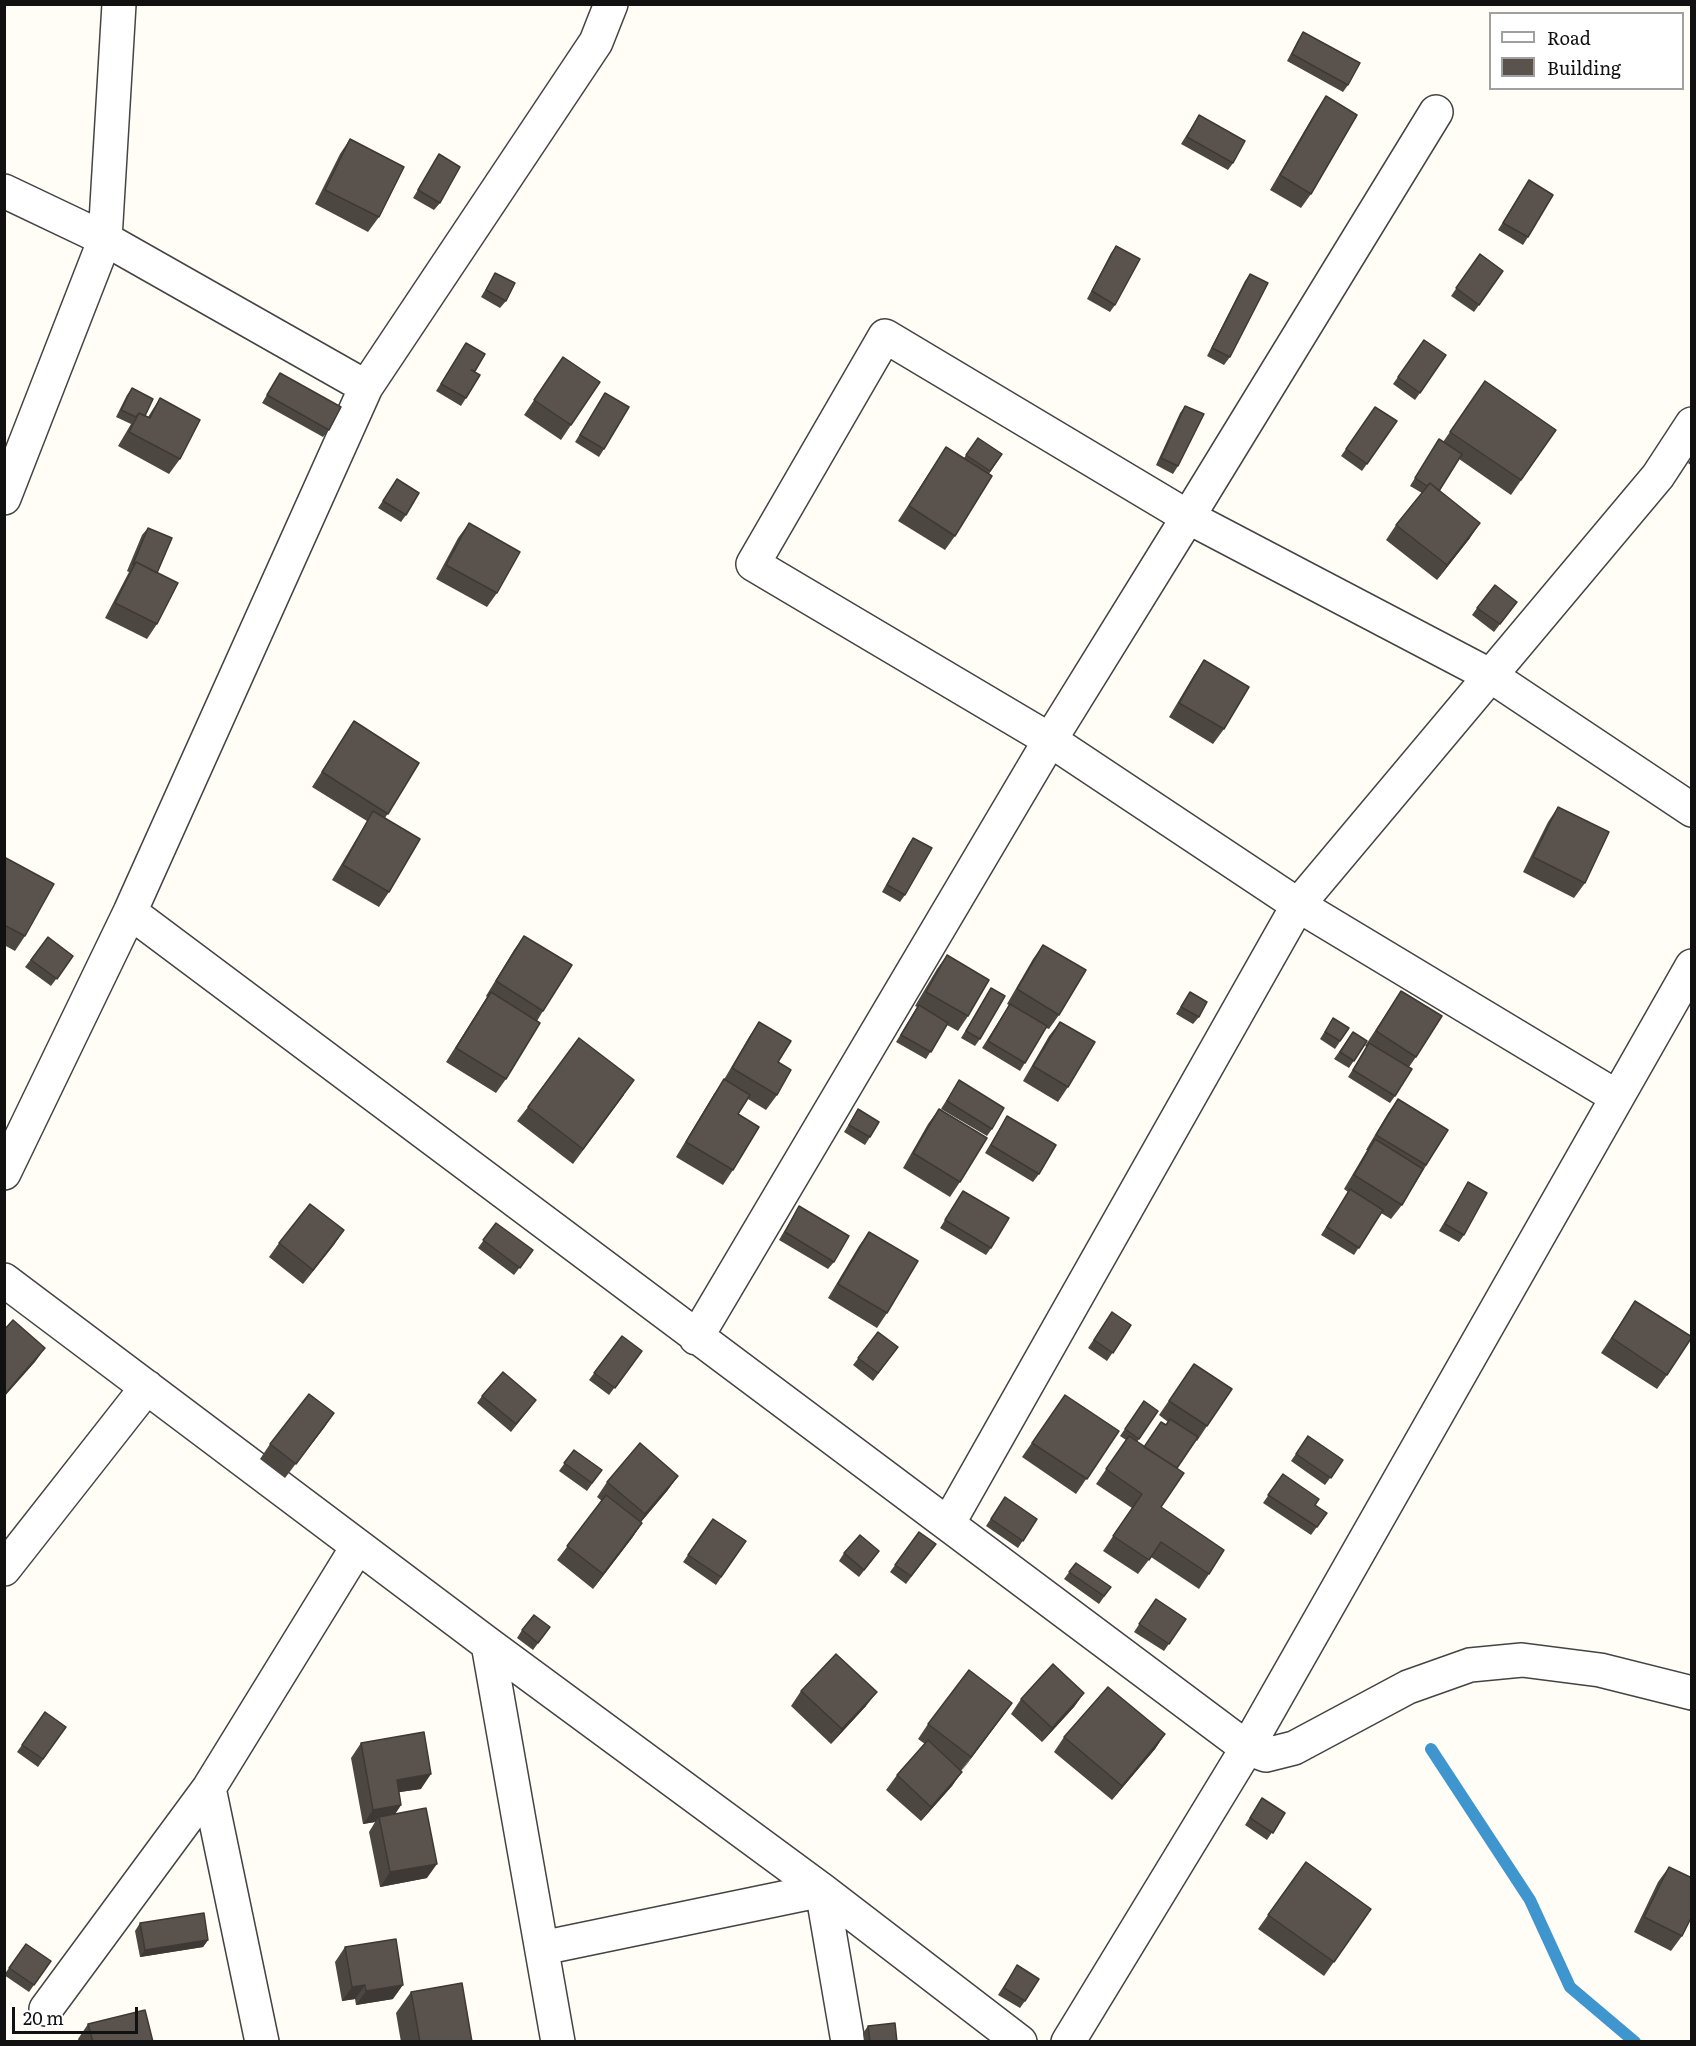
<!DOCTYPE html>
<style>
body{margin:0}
#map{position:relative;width:1696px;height:2046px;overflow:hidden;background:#fffdf5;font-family:Literata,serif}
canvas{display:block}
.frame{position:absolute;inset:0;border:6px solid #111;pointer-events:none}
.legend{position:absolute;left:1489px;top:12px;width:195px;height:78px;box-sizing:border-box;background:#fff;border:2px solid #a0a0a0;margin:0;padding:8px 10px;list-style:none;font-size:18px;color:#111}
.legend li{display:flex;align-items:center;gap:12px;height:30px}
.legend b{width:30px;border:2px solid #a0a0a0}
.scale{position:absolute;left:12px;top:2007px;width:126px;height:27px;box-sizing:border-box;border:3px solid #111;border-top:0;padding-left:8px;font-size:18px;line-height:21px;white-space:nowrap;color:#111;-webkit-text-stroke:4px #fff;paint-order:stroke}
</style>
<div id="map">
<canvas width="1696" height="2046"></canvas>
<div class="frame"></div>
<ul class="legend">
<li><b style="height:8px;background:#fff"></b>Road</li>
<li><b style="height:16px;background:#5a524d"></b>Building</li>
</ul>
<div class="scale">20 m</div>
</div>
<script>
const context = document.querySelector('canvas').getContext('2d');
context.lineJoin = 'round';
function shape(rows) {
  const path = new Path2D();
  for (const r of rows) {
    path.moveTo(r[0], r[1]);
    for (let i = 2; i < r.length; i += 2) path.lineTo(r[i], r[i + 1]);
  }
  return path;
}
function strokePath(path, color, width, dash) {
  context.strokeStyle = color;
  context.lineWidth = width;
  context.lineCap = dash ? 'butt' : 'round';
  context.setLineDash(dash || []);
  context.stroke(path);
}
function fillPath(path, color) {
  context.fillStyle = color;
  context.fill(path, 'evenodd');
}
strokePath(shape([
 [1431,1749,1530,1900,1570,1987,1635,2042]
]), '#3f96cf', 12);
const minor = shape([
 [1436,112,1188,517,1050,740,753,564,885,336,1188,517,1491,676,1692,810],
 [4,191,105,239,366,387],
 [4,498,105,239,119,4],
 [130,912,1247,1748,1266,1755,1294,1748,1408,1687,1470,1665,1522,1660,1600,1670,1692,1693],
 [4,1173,130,912,366,387,596,42,611,4],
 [4,1280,488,1644,822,1890,1020,2042],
 [696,1338,1050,740,1298,905,1658,476,1692,424],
 [948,1524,1298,905,1617,1097],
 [4,1569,147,1387],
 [488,1644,558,2042],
 [209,1788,262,2042],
 [542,1948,822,1890,848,2042],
 [46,2009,209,1788,358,1546],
 [1068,2042,1247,1748,1692,966]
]);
strokePath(minor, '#444', 36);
strokePath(minor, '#fff', 33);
fillPath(shape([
 [1303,32,1348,85,1343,92,1287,61,1298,40],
 [1326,96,1311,194,1301,208,1270,190,1316,111],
 [1199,115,1233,163,1228,170,1181,144],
 [350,139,379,217,368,232,315,204,340,154],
 [439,154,440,203,434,210,413,198],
 [1529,180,1528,237,1523,245,1498,230],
 [1116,246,1115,305,1110,312,1087,299,1111,253],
 [1480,254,1503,271,1474,312,1451,296],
 [495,273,506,301,500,308,481,297],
 [1250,274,1230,357,1224,365,1207,356,1245,281],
 [1424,340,1446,355,1415,400,1393,384],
 [466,343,474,372,466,398,461,406,436,391],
 [563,357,600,382,561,440,524,415],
 [280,373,329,430,323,437,262,403],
 [1485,381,1556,430,1511,495,1459,459,1439,491,1470,538,1437,580,1386,540,1396,525,1422,493,1410,486,1434,447,1443,442],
 [132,388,145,416,148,417,160,398,180,459,169,474,118,446,131,424,116,417,127,395],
 [605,393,604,449,599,457,575,442],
 [1185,406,1178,466,1173,474,1156,465,1180,413],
 [1375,407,1397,421,1362,471,1341,456],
 [978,438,1002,454,989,474,955,536,945,550,898,521,946,447,964,458],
 [1692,458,1692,466,1688,463],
 [397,479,406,515,401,522,378,508],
 [469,523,497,593,487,607,436,579,458,538],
 [148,528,157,573,157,624,147,639,105,618,129,572,127,571,142,535],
 [1517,602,1494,632,1472,615,1477,608],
 [1204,660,1224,729,1213,744,1169,717,1194,675],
 [354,721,419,763,385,818,389,892,379,907,332,880,367,821,312,787],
 [1558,807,1585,883,1574,898,1523,872,1548,822],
 [913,838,905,895,900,902,882,892,908,845],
 [4,857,25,936,15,951,4,945],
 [524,936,543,1011,537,1021,506,1079,496,1093,446,1062,487,997,486,996,514,950],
 [48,937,73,956,51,986,25,967],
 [1043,945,1059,1015,1049,1029,1046,1028,1020,1071,982,1048,1009,1005,1007,1004,1033,959],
 [947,955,968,1016,958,1031,947,1025,926,1059,896,1042,917,1007,915,1006,937,969],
 [991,988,980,1039,975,1046,961,1038],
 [1401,991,1416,1057,1409,1067,1395,1096,1390,1103,1348,1077,1367,1047,1365,1046],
 [1190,992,1199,1017,1193,1024,1176,1014],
 [1333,1018,1349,1028,1335,1049,1320,1039],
 [759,1022,778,1062,777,1095,766,1110,748,1099,738,1114,733,1170,723,1185,676,1157,714,1094,722,1083,749,1037],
 [1060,1022,1068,1087,1058,1102,1023,1081,1049,1036],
 [1353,1032,1367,1041,1349,1068,1334,1059],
 [959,1080,992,1129,987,1136,941,1109],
 [624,1095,573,1164,517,1121,528,1107],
 [1398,1099,1448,1130,1402,1205,1391,1219,1381,1213,1354,1255,1321,1235,1348,1192,1344,1189,1367,1150,1366,1150,1388,1113],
 [858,1109,870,1137,865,1145,844,1132],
 [939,1109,960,1182,950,1197,903,1168,928,1124],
 [1007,1116,1039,1174,1033,1182,985,1153],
 [1468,1182,1464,1235,1459,1242,1439,1231],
 [963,1191,991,1248,986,1255,940,1228],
 [799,1206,834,1262,828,1269,779,1240],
 [496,1223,533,1250,514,1275,478,1248],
 [344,1230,303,1284,269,1257,279,1243],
 [869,1232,887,1313,877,1328,828,1298,859,1246],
 [1635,1301,1667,1375,1657,1389,1601,1353],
 [1112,1312,1131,1325,1107,1361,1088,1348],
 [878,1332,898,1347,873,1381,853,1365],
 [622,1336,642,1351,609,1395,589,1380],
 [1194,1364,1207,1426,1197,1441,1196,1440,1177,1468,1161,1507,1209,1574,1199,1589,1151,1557,1138,1574,1103,1551,1132,1508,1096,1484,1126,1440,1120,1436,1144,1401,1158,1411,1137,1442,1144,1447,1166,1425,1168,1422,1159,1415],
 [1065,1395,1119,1431,1076,1494,1022,1457],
 [482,1396,531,1407,511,1432,477,1403],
 [334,1413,285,1478,260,1459,270,1444],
 [1308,1436,1343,1460,1325,1485,1291,1461],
 [574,1450,602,1470,587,1491,559,1471],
 [1283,1474,1315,1505,1327,1513,1311,1535,1263,1503],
 [678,1476,667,1491,641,1522,642,1523,632,1538,593,1589,557,1560,602,1501,597,1497,607,1482],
 [1005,1497,1037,1519,1018,1548,986,1526],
 [713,1519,746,1541,716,1585,683,1562],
 [919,1532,936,1544,906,1584,890,1572],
 [844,1553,874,1558,859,1577,839,1561],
 [1076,1563,1111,1587,1099,1604,1064,1579],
 [1156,1599,1186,1619,1164,1651,1134,1632],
 [550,1627,533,1650,517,1638,522,1630],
 [801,1691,866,1706,831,1744,791,1706],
 [1084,1693,1074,1707,1042,1742,1011,1714,1021,1699],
 [1012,1703,961,1771,952,1786,921,1821,886,1790,897,1775,925,1744,918,1739,928,1724],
 [45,1712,66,1727,38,1767,17,1752],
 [1165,1734,1155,1749,1112,1800,1054,1752,1064,1737],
 [361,1743,421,1789,399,1792,401,1805,395,1814,427,1878,380,1887,369,1832,375,1822,363,1824,351,1758],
 [1262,1798,1285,1813,1267,1840,1245,1825],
 [1306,1862,1371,1909,1324,1976,1258,1929],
 [1669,1867,1682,1936,1671,1951,1634,1932,1658,1882],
 [140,1923,208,1940,203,1947,140,1957,135,1931],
 [26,1944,51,1961,29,1992,4,1975],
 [345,1947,393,1999,356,2005,355,1999,342,2001,335,1962],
 [1017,1965,1025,2001,1020,2008,998,1995],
 [411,1992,472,2042,401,2042,396,2013],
 [88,2024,153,2042,79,2042,78,2039],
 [868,2026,897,2042,864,2042,863,2033]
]), '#4d4742');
fillPath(shape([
 [1480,523,1470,538,1437,580,1447,565],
 [344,1230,334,1245,303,1284,313,1270],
 [45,1348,35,1362,4,1397,4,1395],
 [334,1413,324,1428,285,1478,296,1464],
 [678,1476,667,1491,635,1529,645,1514],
 [642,1523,632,1538,593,1589,603,1574],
 [877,1692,866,1706,831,1744,842,1729],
 [1084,1693,1074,1707,1042,1742,1052,1728],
 [1012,1703,1002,1717,961,1772,971,1757],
 [1165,1734,1155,1749,1112,1800,1122,1786],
 [962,1772,952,1786,921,1821,931,1807],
 [431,1774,421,1789,387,1794,397,1780],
 [401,1805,391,1820,379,1817,375,1822,363,1824,373,1810],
 [437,1864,427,1878,380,1887,390,1872],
 [208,1940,203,1947,140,1957,145,1950],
 [365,1985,355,1999,342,2001,352,1987],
 [403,1985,393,1999,356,2005,366,1991]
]), '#3f3936');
const building = shape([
 [1303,32,1360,63,1348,85,1292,54,1303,32],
 [1326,96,1357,115,1311,194,1280,175,1326,96],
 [1199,115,1245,141,1233,163,1187,137,1199,115],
 [350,139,404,167,379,217,325,190,350,139],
 [439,154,460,167,440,203,418,190,439,154],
 [1529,180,1553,195,1528,237,1503,223,1529,180],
 [1116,246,1140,259,1115,305,1092,291,1116,246],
 [1480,254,1503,271,1479,305,1456,288,1480,254],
 [495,273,515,283,506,301,486,290,495,273],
 [1250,274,1268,283,1230,357,1212,348,1250,274],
 [1424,340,1446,355,1420,393,1398,377,1424,340],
 [466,343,485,354,475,371,471,370,480,375,466,398,441,384,466,343],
 [563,357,600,382,571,425,534,400,563,357],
 [280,373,341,407,329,430,267,395,280,373],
 [1485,381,1556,430,1521,480,1450,432,1485,381],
 [132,388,153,399,145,416,139,413,136,417,121,410,132,388],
 [605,393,629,407,604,449,580,435,605,393],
 [160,398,200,420,180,459,129,432,139,413,150,418,160,398],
 [1185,406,1204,414,1178,466,1161,458,1185,406],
 [1375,407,1397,421,1367,464,1346,449,1375,407],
 [978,438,1002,454,990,471,966,455,978,438],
 [1439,439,1462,454,1439,491,1430,483,1427,486,1415,478,1439,439],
 [946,447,992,476,955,536,909,506,946,447],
 [397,479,419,493,406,515,383,501,397,479],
 [1430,483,1480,523,1447,565,1396,525,1430,483],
 [469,523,520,552,497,593,446,565,469,523],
 [148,528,172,538,157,573,136,562,134,565,133,564,148,528],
 [136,562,178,583,157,624,115,603,136,562],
 [1495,585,1517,602,1500,624,1477,608,1495,585],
 [1204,660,1249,687,1224,729,1179,703,1204,660],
 [354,721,419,763,388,814,322,772,354,721],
 [1558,807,1609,832,1585,883,1533,857,1558,807],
 [373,811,420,839,389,892,343,865,373,811],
 [913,838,932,848,905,895,887,885,913,838],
 [4,857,54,884,25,936,4,925,4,857],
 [524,936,572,965,543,1011,496,981,524,936],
 [48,937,73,956,57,979,31,960,48,937],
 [1043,945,1086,970,1059,1015,1017,989,1043,945],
 [947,955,989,980,968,1016,926,992,947,955],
 [991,988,1005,996,980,1039,966,1031,991,988],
 [1401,991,1442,1016,1416,1057,1376,1031,1401,991],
 [491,992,540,1023,506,1079,456,1048,491,992],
 [1190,992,1207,1002,1199,1017,1181,1007,1190,992],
 [1010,1004,1047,1026,1025,1063,988,1041,1010,1004],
 [919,1005,948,1023,931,1052,901,1035,919,1005],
 [1333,1018,1349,1028,1340,1041,1325,1032,1333,1018],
 [759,1022,791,1041,778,1062,791,1070,777,1095,732,1068,759,1022],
 [1060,1022,1095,1042,1068,1087,1033,1066,1060,1022],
 [1353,1032,1367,1041,1354,1061,1340,1052,1353,1032],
 [579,1038,634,1080,583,1149,528,1107,579,1038],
 [1369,1043,1412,1069,1395,1096,1353,1070,1369,1043],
 [724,1079,750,1095,738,1114,759,1127,733,1170,686,1142,724,1079],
 [959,1080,1004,1108,992,1129,947,1101,959,1080],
 [1398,1099,1448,1130,1426,1165,1376,1135,1398,1099],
 [858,1109,879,1122,870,1137,849,1125,858,1109],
 [939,1109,987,1138,960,1182,913,1153,939,1109],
 [1007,1116,1056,1145,1039,1174,991,1145,1007,1116],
 [1375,1139,1423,1169,1402,1205,1354,1175,1375,1139],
 [1468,1182,1487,1193,1464,1235,1445,1224,1468,1182],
 [1350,1189,1383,1210,1359,1248,1327,1227,1350,1189],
 [963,1191,1009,1218,991,1248,945,1220,963,1191],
 [310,1204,344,1230,313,1270,279,1243,310,1204],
 [799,1206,849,1236,834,1262,785,1232,799,1206],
 [496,1223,533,1250,520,1268,483,1240,496,1223],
 [869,1232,918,1261,887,1313,838,1284,869,1232],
 [1635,1301,1692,1337,1667,1375,1612,1338,1635,1301],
 [1112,1312,1131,1325,1113,1353,1094,1340,1112,1312],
 [13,1320,45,1348,4,1395,4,1330,13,1320],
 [878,1332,898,1347,878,1373,858,1358,878,1332],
 [622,1336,642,1351,615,1388,594,1373,622,1336],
 [1194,1364,1232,1389,1207,1426,1169,1401,1194,1364],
 [503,1372,536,1400,516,1424,482,1396,503,1372],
 [309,1394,334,1413,296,1464,270,1444,309,1394],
 [1065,1395,1119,1431,1087,1479,1032,1443,1065,1395],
 [1144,1401,1158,1411,1139,1439,1125,1429,1144,1401],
 [1170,1419,1198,1437,1177,1468,1144,1447,1161,1422,1166,1425,1170,1419],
 [1129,1436,1184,1473,1161,1507,1224,1550,1209,1574,1161,1542,1149,1560,1113,1536,1142,1494,1106,1469,1129,1436],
 [1308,1436,1343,1460,1331,1478,1296,1454,1308,1436],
 [640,1443,678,1476,645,1514,607,1482,640,1443],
 [574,1450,602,1470,592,1483,564,1463,574,1450],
 [1283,1474,1319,1499,1315,1505,1327,1513,1317,1527,1268,1495,1283,1474],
 [606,1495,642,1523,603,1574,567,1546,606,1495],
 [1005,1497,1037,1519,1023,1541,991,1519,1005,1497],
 [713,1519,746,1541,721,1577,688,1555,713,1519],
 [919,1532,936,1544,911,1576,895,1565,919,1532],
 [860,1535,879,1551,864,1570,844,1553,860,1535],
 [1076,1563,1111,1587,1104,1596,1069,1572,1076,1563],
 [1156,1599,1186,1619,1169,1644,1139,1624,1156,1599],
 [534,1615,550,1627,538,1643,522,1630,534,1615],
 [836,1654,877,1692,842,1729,801,1691,836,1654],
 [1053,1664,1084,1693,1052,1728,1021,1699,1053,1664],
 [969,1670,1012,1703,971,1757,928,1724,969,1670],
 [1108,1687,1165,1734,1122,1786,1064,1737,1108,1687],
 [45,1712,66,1727,43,1759,22,1745,45,1712],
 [424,1732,431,1774,397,1780,401,1805,373,1810,361,1743,424,1732],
 [928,1740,962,1772,931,1807,897,1775,928,1740],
 [1262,1798,1285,1813,1273,1833,1250,1818,1262,1798],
 [426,1808,437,1864,390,1872,379,1817,426,1808],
 [1306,1862,1371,1909,1334,1962,1268,1915,1306,1862],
 [1669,1867,1692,1878,1692,1916,1682,1936,1644,1917,1669,1867],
 [204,1913,208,1940,145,1950,140,1923,204,1913],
 [396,1939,403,1985,366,1991,365,1985,352,1987,345,1947,396,1939],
 [26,1944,51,1961,34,1985,9,1968,26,1944],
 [1017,1965,1039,1979,1025,2001,1004,1988,1017,1965],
 [462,1983,472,2042,420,2042,411,1992,462,1983],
 [145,2010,153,2042,93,2042,88,2024,145,2010],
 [895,2023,897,2042,870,2042,868,2026,895,2023]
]);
fillPath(building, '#5a524d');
strokePath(building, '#3f3936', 1.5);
</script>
